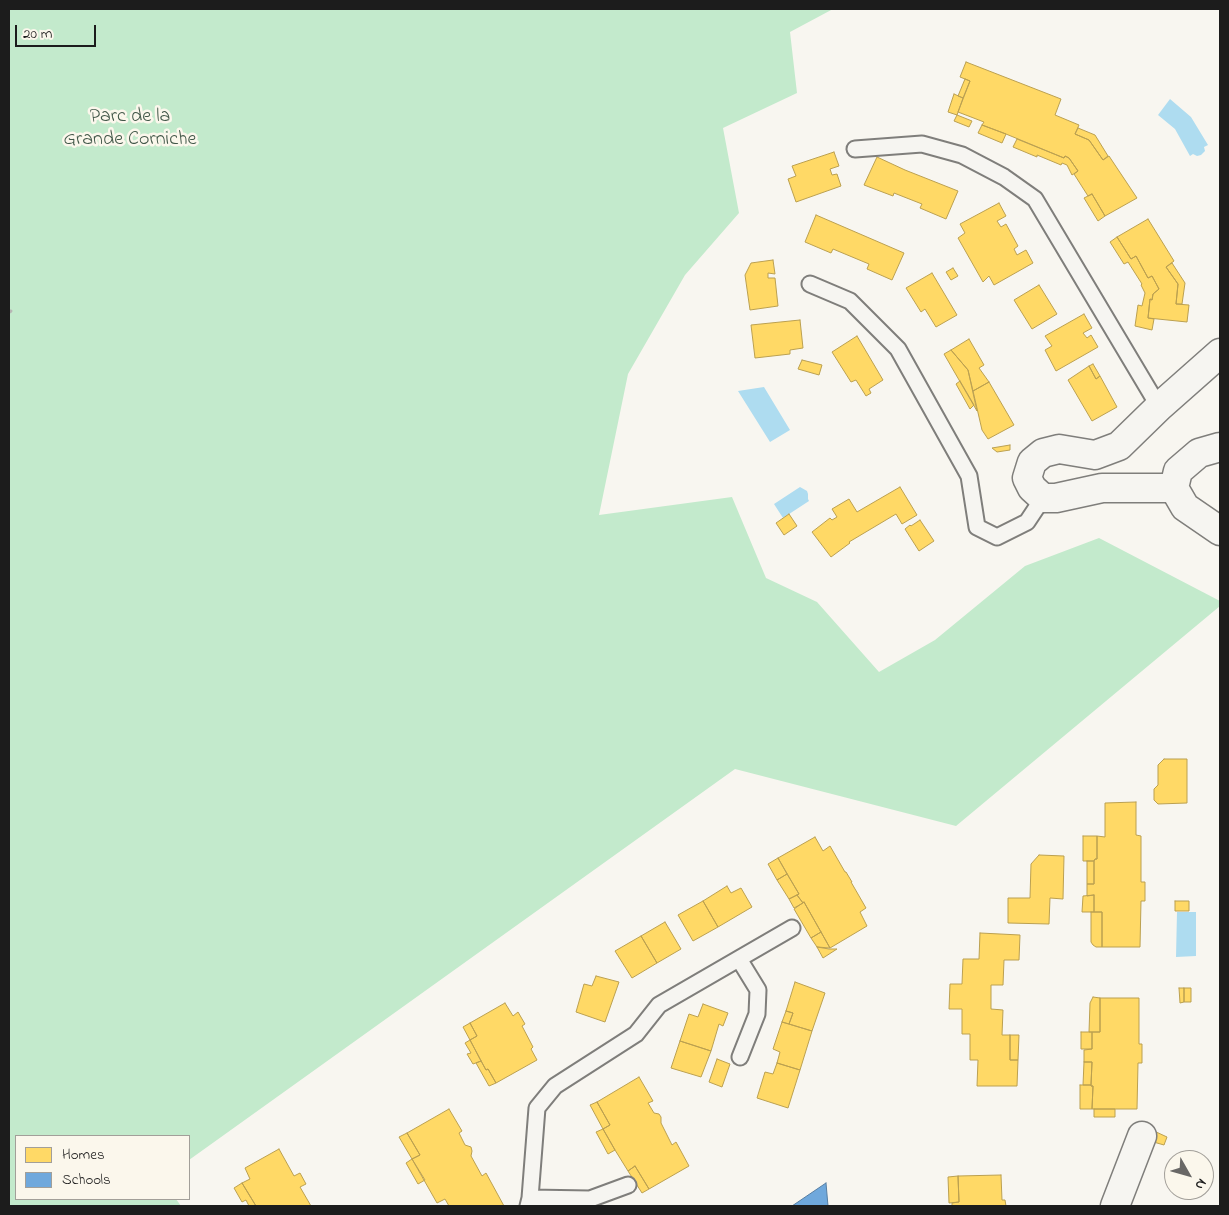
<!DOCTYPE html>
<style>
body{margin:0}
#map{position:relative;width:1229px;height:1215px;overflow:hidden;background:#f8f6f0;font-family:"Indie Flower",sans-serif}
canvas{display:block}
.frame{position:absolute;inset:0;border:10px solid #1c1c1c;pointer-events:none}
.legend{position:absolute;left:15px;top:1135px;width:175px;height:65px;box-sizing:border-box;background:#fbf7ec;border:1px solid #a29f99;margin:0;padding:6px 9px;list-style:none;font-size:15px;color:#1c1c1c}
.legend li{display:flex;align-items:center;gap:10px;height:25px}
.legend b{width:25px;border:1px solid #a29f99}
.north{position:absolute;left:1164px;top:1150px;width:50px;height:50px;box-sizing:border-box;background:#fbf7ec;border:1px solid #a29f99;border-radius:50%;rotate:128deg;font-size:14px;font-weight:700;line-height:20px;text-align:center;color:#1c1c1c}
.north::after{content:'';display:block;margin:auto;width:18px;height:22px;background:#696866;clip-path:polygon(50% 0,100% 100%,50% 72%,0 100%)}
.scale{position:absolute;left:15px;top:25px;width:81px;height:22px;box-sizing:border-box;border:2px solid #1c1c1c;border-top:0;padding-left:6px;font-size:15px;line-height:18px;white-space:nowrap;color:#1c1c1c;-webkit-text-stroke:4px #fbf7ec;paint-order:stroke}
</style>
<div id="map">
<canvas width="1229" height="1215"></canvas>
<div class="frame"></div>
<ul class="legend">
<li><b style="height:14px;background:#ffd966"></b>Homes</li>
<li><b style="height:14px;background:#6fa8dc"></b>Schools</li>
</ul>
<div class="north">N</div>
<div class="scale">20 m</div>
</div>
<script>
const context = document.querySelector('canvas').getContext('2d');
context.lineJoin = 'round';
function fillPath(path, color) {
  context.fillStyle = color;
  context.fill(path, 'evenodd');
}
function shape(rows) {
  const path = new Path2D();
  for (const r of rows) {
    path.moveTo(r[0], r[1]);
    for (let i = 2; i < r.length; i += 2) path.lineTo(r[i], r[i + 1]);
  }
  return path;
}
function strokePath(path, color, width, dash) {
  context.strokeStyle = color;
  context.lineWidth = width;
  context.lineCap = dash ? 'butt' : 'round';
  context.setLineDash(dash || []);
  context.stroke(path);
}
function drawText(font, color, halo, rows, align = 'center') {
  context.font = font + ' "Indie Flower",sans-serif';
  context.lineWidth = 5;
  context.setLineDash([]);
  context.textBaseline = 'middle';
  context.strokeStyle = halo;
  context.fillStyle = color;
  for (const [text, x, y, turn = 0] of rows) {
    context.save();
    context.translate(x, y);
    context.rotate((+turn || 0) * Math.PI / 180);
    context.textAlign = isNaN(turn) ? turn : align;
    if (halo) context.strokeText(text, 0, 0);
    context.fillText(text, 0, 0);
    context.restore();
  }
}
fillPath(shape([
 [9,9,833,9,790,32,797,93,723,128,739,213,685,275,628,374,599,515,732,497,766,578,817,602,879,672,935,640,1025,566,1099,538,1220,601,1220,606,956,826,735,769,189,1160,189,1136,16,1136,16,1199,176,1199,181,1206,9,1206]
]), '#c3eacc');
fillPath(shape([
 [1170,99,1191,117,1208,145,1204,147,1205,151,1201,155,1197,156,1193,154,1190,156,1175,129,1158,115],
 [764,387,790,430,770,442,738,391],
 [800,487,807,491,808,494,808,499,809,501,783,518,774,504],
 [1177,912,1196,912,1196,956,1176,957]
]), '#aedcf0');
const homes = shape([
 [966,62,1061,99,1055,115,1079,125,1075,134,1089,140,1103,160,1109,156,1137,198,1105,216,1092,194,1088,196,1074,174,1078,171,1069,158,1065,156,1064,158,1006,134,982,125,984,122,958,112,970,81,960,77,966,62],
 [965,79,970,81,963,98,958,96,965,79],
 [954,94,963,98,957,115,948,112,954,94],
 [957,115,972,121,969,127,954,121,957,115],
 [982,125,1006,134,1002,143,978,133,982,125],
 [1078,128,1095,135,1108,156,1103,160,1089,140,1075,134,1078,128],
 [1017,139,1064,158,1065,156,1069,158,1078,171,1072,175,1067,165,1062,163,1061,165,1037,155,1037,157,1013,147,1017,139],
 [834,152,839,166,830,169,832,175,837,174,841,186,796,202,788,179,796,176,792,166,834,152],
 [877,157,905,170,958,191,946,219,920,208,922,204,894,193,893,196,864,185,877,157],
 [1092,194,1105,216,1098,221,1084,198,1092,194],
 [999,203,1006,216,997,221,1001,227,1006,224,1018,246,1014,249,1017,255,1026,250,1033,263,994,285,989,276,983,282,958,238,965,233,960,224,999,203],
 [816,215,904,253,892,280,867,269,869,264,833,249,831,253,805,242,816,215],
 [1148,219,1174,261,1166,267,1178,284,1176,304,1189,305,1187,322,1148,318,1150,299,1152,300,1153,294,1159,289,1152,276,1148,278,1136,256,1131,259,1117,237,1148,219],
 [1117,237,1131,259,1136,256,1148,278,1152,276,1159,289,1153,294,1152,300,1150,299,1148,318,1154,319,1152,330,1135,326,1138,305,1142,306,1145,293,1141,285,1142,284,1128,262,1124,264,1110,242,1117,237],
 [773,260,775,274,768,273,768,278,775,278,778,306,750,310,745,275,751,263,773,260],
 [1172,263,1185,283,1182,304,1176,304,1178,284,1166,267,1172,263],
 [953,268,958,276,951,280,946,272,953,268],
 [932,273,957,315,936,327,925,309,921,312,906,288,932,273],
 [1039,285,1057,314,1032,329,1014,300,1039,285],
 [1084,314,1092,328,1083,333,1087,338,1091,335,1098,347,1056,371,1045,350,1052,346,1045,336,1084,314],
 [800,320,803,348,790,350,790,354,755,358,751,325,800,320],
 [857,336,883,380,869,389,871,393,866,396,856,380,851,382,832,352,857,336],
 [969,339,984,365,979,368,989,382,973,391,968,370,951,350,969,339],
 [951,350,968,370,977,411,944,354,951,350],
 [802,360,822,365,819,375,798,369,802,360],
 [1093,364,1100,376,1096,379,1089,366,1093,364],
 [1089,366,1096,379,1100,376,1117,407,1092,421,1068,380,1089,366],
 [960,381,974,405,970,409,956,384,960,381],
 [989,382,1014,425,988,439,982,430,973,391,989,382],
 [1010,445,1010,450,997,452,992,448,1010,445],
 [900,487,917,515,902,524,896,514,849,542,850,543,831,557,812,532,830,518,832,520,837,517,832,509,849,499,857,512,900,487],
 [789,514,797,526,784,535,776,523,789,514],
 [920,520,934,541,919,551,905,529,910,525,911,526,920,520],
 [1164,759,1187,759,1187,803,1158,804,1154,800,1154,789,1158,785,1158,765,1164,759],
 [1136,802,1136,835,1141,836,1141,882,1145,882,1145,901,1141,901,1140,947,1102,947,1102,912,1094,912,1094,895,1087,896,1087,884,1094,884,1094,861,1095,859,1097,859,1097,836,1105,837,1105,803,1136,802],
 [1083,836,1097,836,1097,859,1095,859,1094,861,1083,861,1083,836],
 [815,837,823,851,830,846,845,872,846,872,852,882,851,882,866,908,860,912,867,926,830,948,804,902,803,903,797,895,799,894,778,858,815,837],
 [1039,855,1064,856,1063,899,1050,898,1049,924,1008,923,1008,898,1030,898,1031,864,1039,855],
 [778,858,787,874,777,880,768,864,778,858],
 [1087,861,1094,861,1094,884,1087,884,1087,861],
 [787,874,799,894,789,899,777,880,787,874],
 [727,886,731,893,741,888,752,907,718,927,703,901,727,886],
 [797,895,803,903,794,908,789,899,797,895],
 [1094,895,1094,912,1082,912,1083,896,1094,895],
 [703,901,718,927,693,941,678,915,703,901],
 [1175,901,1189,901,1189,911,1175,911,1175,901],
 [804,902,821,932,811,938,794,909,804,902],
 [1091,912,1102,912,1102,947,1096,947,1093,945,1091,942,1091,912],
 [665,922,681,949,657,963,641,936,665,922],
 [821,932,830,948,817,947,811,938,821,932],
 [980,933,1020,935,1019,960,1004,960,1003,985,991,985,991,1009,1003,1010,1002,1035,1010,1035,1010,1060,1018,1060,1017,1086,977,1086,978,1060,970,1060,970,1034,962,1034,962,1009,949,1009,950,984,962,984,963,959,979,959,980,933],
 [641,936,657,963,632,978,615,951,641,936],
 [817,947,829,949,837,949,823,958,817,947],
 [596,976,619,982,605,1022,576,1012,584,984,592,986,596,976],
 [795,982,825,993,812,1031,789,1024,793,1013,786,1011,795,982],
 [1179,988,1184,988,1184,1002,1180,1003,1179,988],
 [1184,988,1191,988,1191,1002,1184,1002,1184,988],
 [1093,997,1100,998,1100,1032,1089,1032,1090,1003,1093,997],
 [1100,998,1139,998,1139,1044,1142,1044,1142,1063,1138,1063,1137,1109,1092,1109,1093,1086,1091,1086,1091,1085,1092,1062,1084,1062,1084,1050,1092,1049,1092,1032,1100,1032,1100,998],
 [505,1003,513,1016,518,1012,525,1024,522,1026,533,1047,531,1049,537,1060,496,1083,488,1069,486,1070,470,1040,477,1036,470,1023,505,1003],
 [703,1004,728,1013,723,1026,719,1024,711,1051,680,1041,689,1014,698,1017,703,1004],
 [786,1011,793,1013,789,1024,782,1022,786,1011],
 [782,1022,812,1031,800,1070,777,1063,780,1052,773,1049,782,1022],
 [470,1023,477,1036,470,1040,463,1027,470,1023],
 [1081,1032,1092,1032,1092,1049,1081,1049,1081,1032],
 [1010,1035,1019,1035,1018,1060,1010,1060,1010,1035],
 [470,1040,481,1061,473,1064,467,1054,471,1053,465,1043,470,1040],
 [680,1041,711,1051,701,1077,671,1068,680,1041],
 [717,1059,730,1064,722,1087,709,1082,717,1059],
 [481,1061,486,1070,488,1069,496,1083,489,1086,476,1063,481,1061],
 [1084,1062,1092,1062,1091,1085,1083,1085,1084,1062],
 [777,1063,800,1070,788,1108,757,1098,765,1072,773,1074,777,1063],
 [639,1077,653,1101,648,1103,654,1113,659,1114,661,1117,661,1123,672,1145,676,1142,689,1166,649,1189,635,1166,628,1171,615,1150,603,1129,610,1125,597,1102,639,1077],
 [1080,1085,1091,1085,1091,1086,1093,1086,1092,1109,1080,1109,1080,1085],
 [597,1102,610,1125,603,1129,590,1105,597,1102],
 [449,1109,462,1131,459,1133,465,1145,471,1147,472,1151,471,1156,482,1176,486,1173,504,1206,449,1206,445,1199,437,1203,412,1159,420,1155,407,1133,449,1109],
 [1094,1109,1115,1109,1115,1117,1094,1117,1094,1109],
 [603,1129,615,1150,608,1154,596,1132,603,1129],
 [1154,1131,1167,1137,1164,1145,1150,1141,1154,1131],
 [407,1133,420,1155,412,1159,399,1137,407,1133],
 [279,1149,294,1176,300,1173,306,1184,300,1187,311,1206,256,1206,242,1183,250,1179,245,1168,279,1149],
 [412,1159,425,1180,418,1184,406,1163,412,1159],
 [635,1166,649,1189,642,1193,628,1171,635,1166],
 [1001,1175,1002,1200,1005,1200,1006,1206,952,1206,952,1203,959,1202,958,1176,1001,1175],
 [958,1176,959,1202,949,1203,948,1177,958,1176],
 [242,1183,256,1206,249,1206,246,1200,242,1202,234,1188,242,1183]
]);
fillPath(homes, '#ffd966');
strokePath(homes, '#bba050', 1);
const schools = shape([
 [826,1183,828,1206,792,1206,826,1183]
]);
fillPath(schools, '#6fa8dc');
strokePath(schools, '#567ea2', 1);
const lane = shape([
 [855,149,922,144,962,155,1004,177,1035,199,1159,407],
 [810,284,850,301,898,349,969,476,977,527,997,537,1027,522,1043,498],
 [739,959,758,990,757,1014,740,1057],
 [530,1198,590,1199,628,1185],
 [528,1206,530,1198,537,1108,555,1086,636,1034,659,1005,792,928]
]);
const street = shape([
 [1174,488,1102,488,1056,498,1043,498,1032,488,1027,478,1032,462,1043,453,1059,449,1095,455,1119,446,1159,407,1220,353],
 [1115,1206,1142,1136]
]);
const secondary = shape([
 [1220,447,1199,453,1178,471,1174,488,1185,507,1220,531]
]);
strokePath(lane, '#7f7e7b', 19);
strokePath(street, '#7f7e7b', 31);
strokePath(secondary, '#7f7e7b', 31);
strokePath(shape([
 [9,311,11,311,9,313]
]), '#b7b6b4', 3, [4, 4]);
strokePath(lane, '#f6f5f1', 15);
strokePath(street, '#f6f5f1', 28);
strokePath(secondary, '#f6f5f1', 28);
drawText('20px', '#415748', '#fbf7ec', [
 ["Parc de la",130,118],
 ["Grande Corniche",130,141]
]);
</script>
